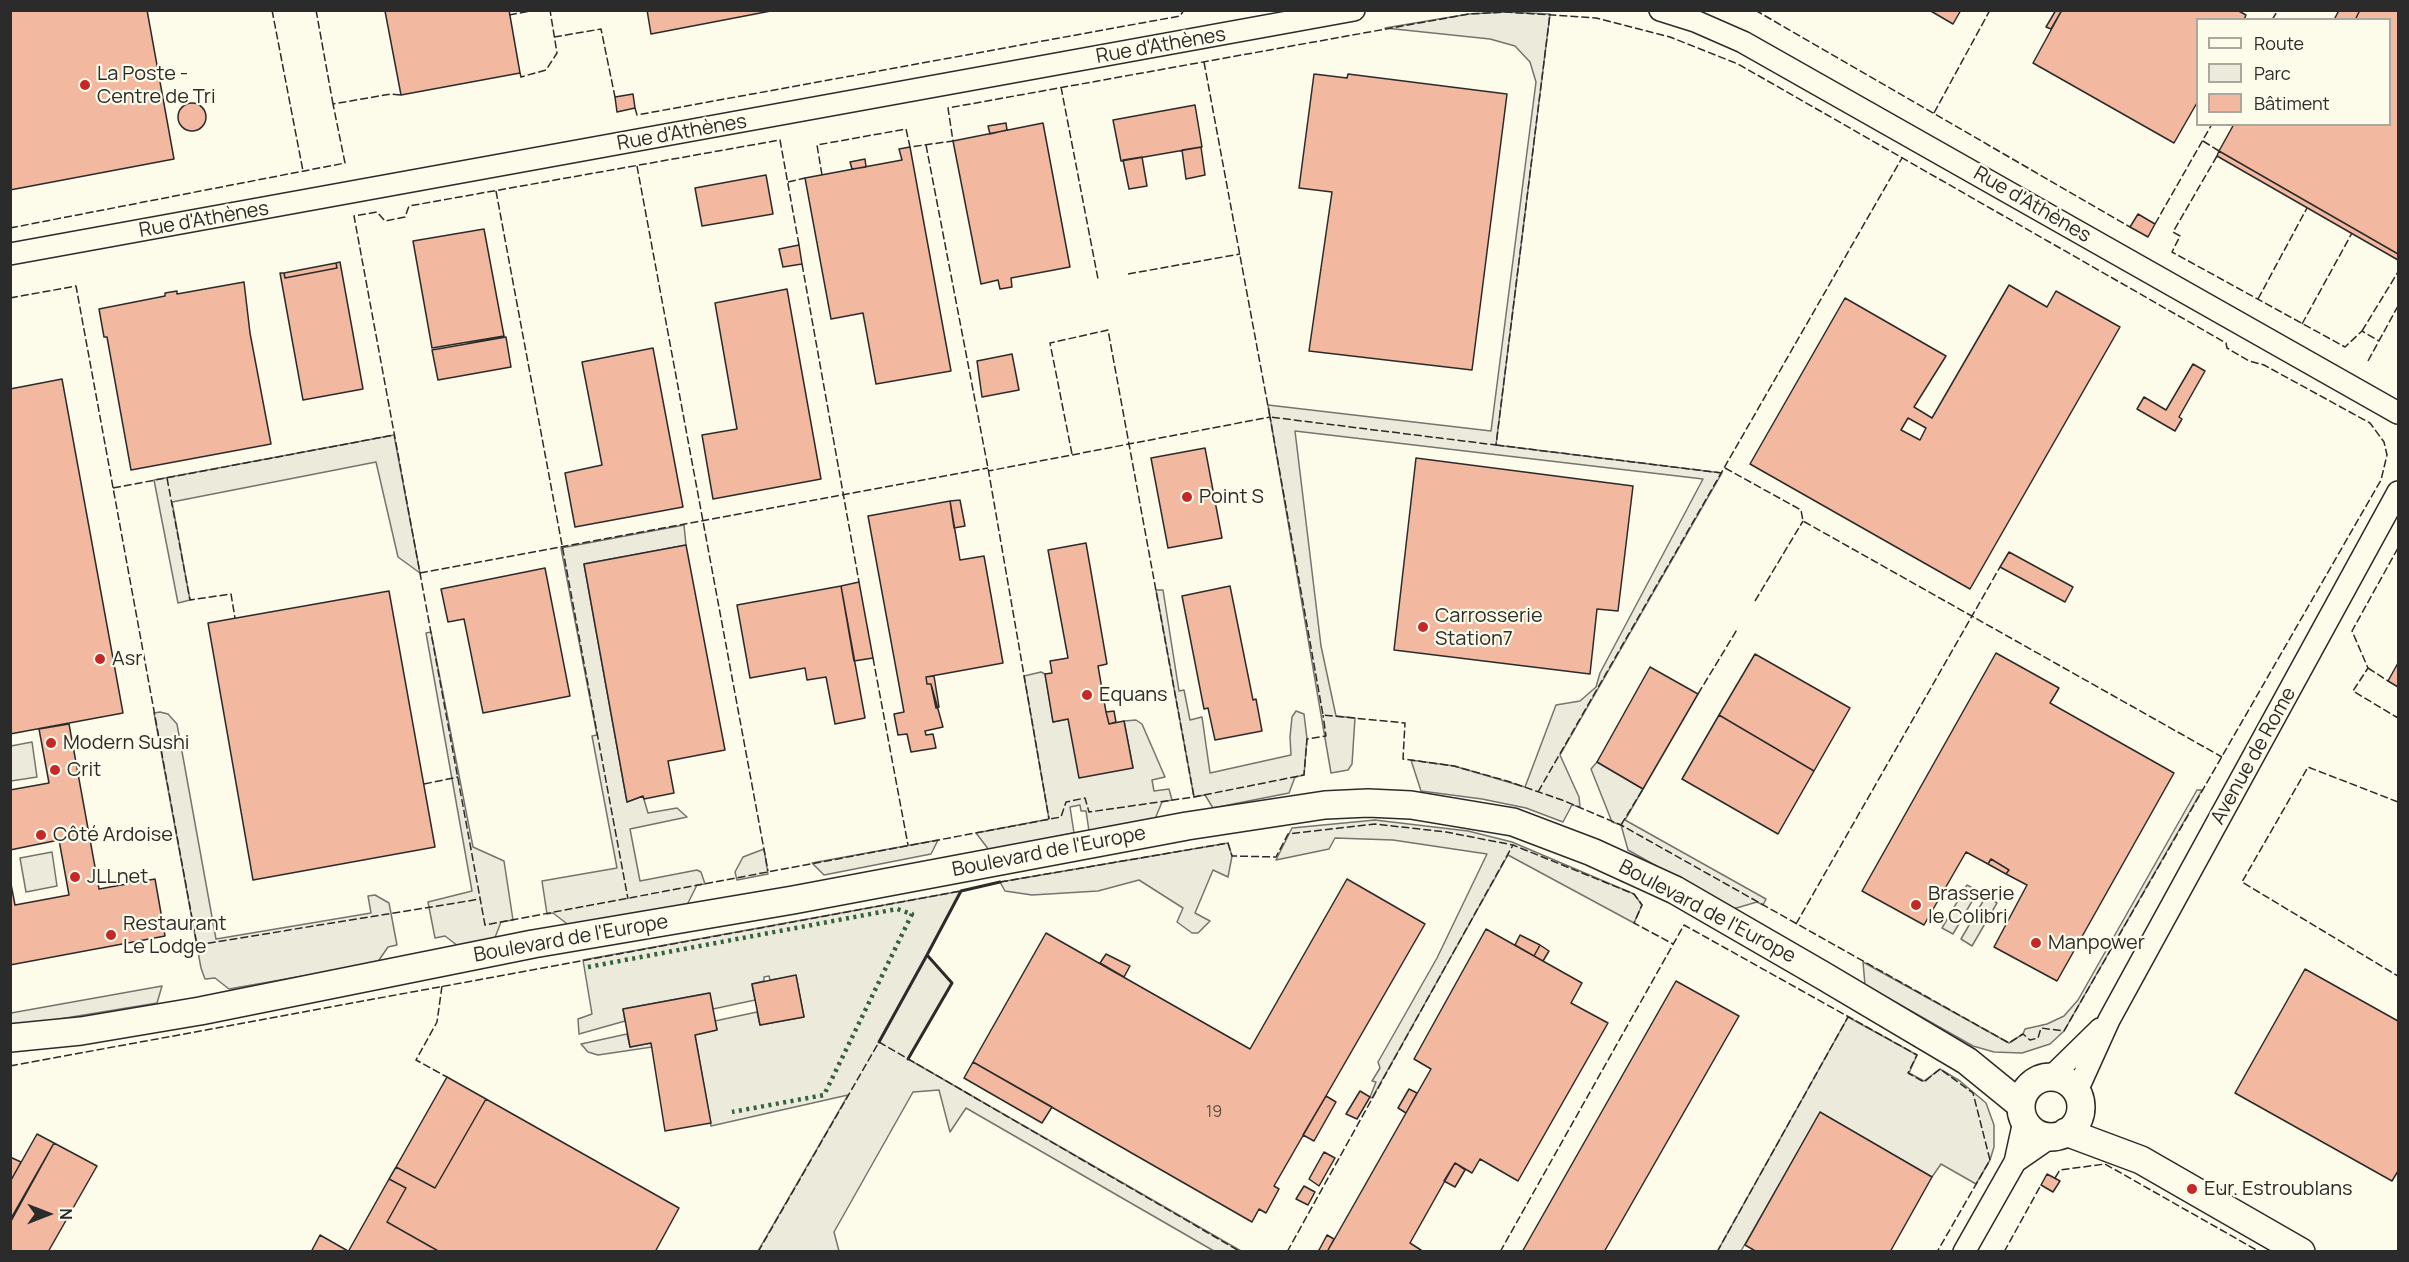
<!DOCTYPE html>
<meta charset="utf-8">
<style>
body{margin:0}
#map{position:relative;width:2409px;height:1262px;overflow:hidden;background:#fdfbea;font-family:Manrope,sans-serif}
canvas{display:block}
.frame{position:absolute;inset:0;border:12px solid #2b2b2b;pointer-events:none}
.legend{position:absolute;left:2196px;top:18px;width:195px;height:108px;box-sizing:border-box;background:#fdfbea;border:2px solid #a9a89e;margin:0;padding:8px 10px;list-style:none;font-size:18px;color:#2b2b2b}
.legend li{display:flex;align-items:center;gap:12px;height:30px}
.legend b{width:30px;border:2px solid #a9a89e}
.north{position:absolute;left:18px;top:1184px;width:60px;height:60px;-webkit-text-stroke:4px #fdfbea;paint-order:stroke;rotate:90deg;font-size:16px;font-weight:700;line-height:24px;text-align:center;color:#2b2b2b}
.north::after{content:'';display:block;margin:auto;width:21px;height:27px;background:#2b2b2b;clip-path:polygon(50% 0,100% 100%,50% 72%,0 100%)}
</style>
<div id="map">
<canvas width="2409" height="1262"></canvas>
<div class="frame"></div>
<ul class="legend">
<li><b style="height:8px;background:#fdfbea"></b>Route</li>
<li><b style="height:16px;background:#ecebdb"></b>Parc</li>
<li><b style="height:16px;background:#f2b8a0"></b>Bâtiment</li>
</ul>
<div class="north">N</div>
</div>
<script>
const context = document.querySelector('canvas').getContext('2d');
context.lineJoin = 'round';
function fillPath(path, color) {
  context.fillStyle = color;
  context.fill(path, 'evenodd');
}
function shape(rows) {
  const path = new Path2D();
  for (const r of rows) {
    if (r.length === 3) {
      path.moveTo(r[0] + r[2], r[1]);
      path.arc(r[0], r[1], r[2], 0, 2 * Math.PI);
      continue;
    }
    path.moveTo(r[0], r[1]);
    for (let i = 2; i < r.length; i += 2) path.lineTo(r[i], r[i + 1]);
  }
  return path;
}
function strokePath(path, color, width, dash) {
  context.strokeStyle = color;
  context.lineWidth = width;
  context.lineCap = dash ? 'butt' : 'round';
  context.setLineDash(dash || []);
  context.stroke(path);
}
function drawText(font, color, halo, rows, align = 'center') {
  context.font = font + ' Manrope,sans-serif';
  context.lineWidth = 4.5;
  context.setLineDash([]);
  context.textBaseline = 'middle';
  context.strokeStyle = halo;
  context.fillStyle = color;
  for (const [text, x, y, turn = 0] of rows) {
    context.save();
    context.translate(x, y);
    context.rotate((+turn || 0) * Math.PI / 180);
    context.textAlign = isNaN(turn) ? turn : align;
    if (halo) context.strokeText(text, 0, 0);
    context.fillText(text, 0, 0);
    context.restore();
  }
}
const green = shape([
 [1506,12,1550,14,1496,445,1722,473,1560,755,1579,797,1580,807,1572,805,1563,822,1526,808,1482,799,1421,791,1411,760,1454,766,1525,787,1556,705,1580,701,1596,687,1600,673,1703,479,1295,431,1321,646,1336,716,1355,718,1352,764,1348,770,1331,773,1268,405,1491,431,1536,82,1530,62,1515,46,1490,39,1385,28,1469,14,1506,12],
 [394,435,420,573,398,557,376,462,172,502,190,600,178,603,154,480,394,435],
 [684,525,686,545,584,564,627,802,643,796,648,813,677,808,687,817,630,829,640,881,697,870,701,872,705,884,697,885,687,905,570,926,553,913,547,914,542,881,617,868,592,736,597,735,561,548,684,525],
 [1156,590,1163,590,1179,691,1184,690,1190,720,1202,717,1210,773,1291,755,1290,737,1292,717,1296,711,1304,714,1307,739,1304,775,1295,777,1289,793,1213,808,1205,795,1194,797,1156,590],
 [431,632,473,847,504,861,513,920,501,922,494,940,458,946,445,936,435,938,428,902,472,891,426,633,431,632],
 [1041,672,1045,674,1053,722,1068,719,1133,768,1124,721,1136,720,1142,724,1165,777,1152,780,1154,791,1169,789,1172,800,1162,802,1155,819,1089,831,1086,811,1081,811,1080,805,1070,807,1074,833,989,850,976,833,1049,819,1024,676,1041,672],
 [160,712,168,714,177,724,216,939,371,913,368,896,375,895,389,903,397,945,388,947,377,963,229,989,215,978,205,979,201,968,154,713,160,712],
 [32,742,37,777,11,781,11,746,32,742],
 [1597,762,1643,789,1625,820,1766,899,1763,905,1757,902,1733,909,1628,850,1621,825,1612,822,1591,769,1597,762],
 [2197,790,2202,790,2064,1031,2050,1044,2022,1053,1994,1052,1973,1046,1865,985,1863,962,2009,1043,2023,1034,2025,1029,2047,1024,2064,1016,2078,1000,2197,790],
 [1375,820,1468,831,1512,842,1634,894,1642,905,1634,923,1508,855,1372,1098,1370,1097,1376,1082,1372,1081,1380,1068,1378,1062,1437,958,1487,854,1393,840,1335,838,1329,849,1276,860,1292,828,1375,820],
 [938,840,931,854,824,875,812,863,938,840],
 [1228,843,1232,856,1228,877,1213,870,1195,913,1210,921,1198,933,1192,933,1177,922,1183,908,1139,880,1098,891,1032,895,1005,891,1000,882,1228,843],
 [764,849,768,874,737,880,735,872,743,857,764,849],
 [52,852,57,886,26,892,20,858,52,852],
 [1967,885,1978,891,1953,934,1942,928,1967,885],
 [961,891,927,955,952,983,908,1059,1241,1251,1214,1251,966,1108,950,1132,939,1090,913,1092,834,1232,839,1251,758,1251,848,1095,711,1126,695,1035,717,1030,715,1021,757,1012,760,1025,804,1017,796,976,770,980,769,976,764,977,764,981,752,984,755,1000,713,1009,709,993,623,1009,625,1021,579,1034,578,1019,592,1014,583,960,961,891],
 [1986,896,1997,903,1972,946,1961,939,1986,896],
 [162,986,157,1003,11,1027,11,1013,162,986],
 [1848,1017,1917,1055,1909,1073,1924,1081,1940,1069,1960,1081,1986,1103,1994,1125,1994,1147,1990,1160,1976,1184,1941,1164,1932,1177,1820,1113,1741,1251,1717,1252,1848,1017],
 [627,1034,630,1047,651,1043,652,1047,598,1055,588,1052,581,1044,627,1034]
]);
fillPath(green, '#ecebdb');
strokePath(green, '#74746e', 1.5);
const building = shape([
 [10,10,147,10,174,159,10,190,10,10],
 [378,10,509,10,520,73,401,95,385,11,378,10],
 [647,10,776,10,651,34,647,10],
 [1929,10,1961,10,1953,24,1929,10],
 [2056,10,2062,10,2051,29,2046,27,2056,10],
 [2062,10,2237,10,2246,15,2244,20,2198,20,2198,101,2174,143,2033,63,2062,10],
 [2339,10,2360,10,2355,20,2334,20,2339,10],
 [2360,10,2398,10,2398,254,2219,151,2234,124,2390,124,2390,20,2355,20,2360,10],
 [1314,74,1347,78,1348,74,1507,94,1472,370,1309,351,1332,192,1299,188,1314,74],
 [633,94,635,108,617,112,615,97,633,94],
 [192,117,14],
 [1195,105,1202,147,1121,161,1113,120,1195,105],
 [1006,123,1007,130,990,134,988,126,1006,123],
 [1043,123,1070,267,1011,278,1012,287,1000,289,998,280,981,284,953,141,1043,123],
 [910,147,951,371,876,384,863,313,831,319,805,178,902,160,899,149,910,147],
 [1201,147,1205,175,1186,179,1182,150,1201,147],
 [2219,151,2398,254,2398,260,2217,156,2219,151],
 [1142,157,1147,186,1129,189,1123,160,1142,157],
 [865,159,866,167,852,169,850,162,865,159],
 [766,175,773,214,702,226,695,188,766,175],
 [2138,214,2155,224,2148,237,2130,227,2138,214],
 [484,229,504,336,432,348,413,241,484,229],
 [799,245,802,264,783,267,779,249,799,245],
 [340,262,363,389,303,400,280,273,284,273,285,278,337,268,336,263,340,262],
 [336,263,337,268,285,278,284,273,336,263],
 [244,282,250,333,271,444,131,470,107,337,104,337,99,309,165,296,165,293,177,291,177,294,244,282],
 [2009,285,2047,307,2056,291,2120,327,1970,589,1750,464,1845,298,1946,356,1914,407,1932,418,2009,285],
 [1908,418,1926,428,1920,440,1901,430,1908,418],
 [787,289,821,479,713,499,702,435,737,429,715,303,787,289],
 [506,337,511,367,438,380,432,350,506,337],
 [653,348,683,507,575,527,565,473,602,465,582,362,653,348],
 [1012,354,1019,390,982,397,977,361,1012,354],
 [2193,364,2205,371,2179,417,2182,419,2175,431,2137,409,2144,397,2166,410,2193,364],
 [62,379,123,713,10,734,10,389,62,379],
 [1205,448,1222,538,1168,548,1151,458,1205,448],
 [1416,458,1633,486,1618,611,1597,609,1590,674,1394,650,1416,458],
 [960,500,965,526,954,528,950,501,960,500],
 [950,501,960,560,984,556,1003,663,926,677,927,684,931,684,943,727,925,731,926,735,933,734,936,748,911,752,907,734,898,735,894,714,904,712,868,516,950,501],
 [1086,543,1107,664,1098,666,1106,712,1109,724,1124,721,1133,768,1079,778,1068,719,1053,722,1045,674,1052,673,1050,661,1068,658,1048,550,1086,543],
 [686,545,725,750,668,761,674,793,644,799,643,796,627,802,584,564,686,545],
 [2009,552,2073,587,2065,602,2000,567,2009,552],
 [545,568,570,696,483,713,464,619,448,622,441,589,545,568],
 [859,582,873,658,854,661,841,586,859,582],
 [841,586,865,718,835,724,826,677,807,680,805,668,750,678,737,605,841,586],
 [1230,586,1253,700,1256,699,1262,731,1215,740,1208,708,1204,709,1182,596,1230,586],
 [389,591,435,847,253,880,208,623,389,591],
 [1996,653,2059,688,2050,703,2174,773,2057,981,1994,947,2027,885,2006,874,2009,870,1991,859,1988,864,1966,852,1924,925,1862,891,1996,653],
 [1755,654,1850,708,1814,771,1719,715,1755,654],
 [2398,663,2398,687,2388,681,2398,663],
 [1650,667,1698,694,1643,789,1597,762,1650,667],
 [934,676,939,707,936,708,931,684,927,684,926,677,934,676],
 [1114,711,1116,722,1109,724,1106,712,1114,711],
 [1719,715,1814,771,1778,834,1682,779,1719,715],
 [69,724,99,889,155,879,165,936,10,965,10,879,15,905,69,895,59,840,10,850,10,790,49,783,39,729,69,724],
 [1991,859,2009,870,2006,874,1988,864,1991,859],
 [1347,879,1425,924,1274,1186,1279,1189,1266,1213,1259,1209,1252,1222,973,1062,1046,933,1250,1049,1347,879],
 [1486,929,1582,983,1571,1003,1608,1023,1518,1181,1480,1159,1472,1173,1455,1163,1410,1243,1424,1252,1327,1252,1431,1069,1414,1059,1486,929],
 [1520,935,1540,945,1534,956,1515,945,1520,935],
 [1540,945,1549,951,1543,961,1534,956,1540,945],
 [1106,954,1130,966,1124,977,1100,963,1106,954],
 [2305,969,2398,1021,2398,1171,2392,1181,2235,1093,2305,969],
 [796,975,804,1017,760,1025,752,984,796,975],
 [1676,981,1739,1016,1604,1252,1522,1252,1676,981],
 [710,993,717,1030,695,1035,711,1123,665,1131,651,1043,630,1047,623,1009,710,993],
 [973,1062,1052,1107,1042,1123,964,1078,973,1062],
 [447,1077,486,1099,435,1188,396,1167,447,1077],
 [1409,1089,1417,1093,1406,1113,1398,1108,1409,1089],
 [1360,1091,1370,1097,1357,1119,1346,1114,1360,1091],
 [1326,1096,1336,1102,1314,1141,1303,1135,1326,1096],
 [486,1099,679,1208,655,1252,440,1252,387,1222,406,1188,389,1179,396,1167,435,1188,486,1099],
 [1820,1112,1932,1177,1890,1252,1757,1252,1745,1245,1820,1112],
 [37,1134,54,1143,10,1223,10,1182,37,1134],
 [54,1143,97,1166,48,1252,10,1252,10,1220,54,1143],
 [1324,1152,1335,1158,1319,1186,1309,1179,1324,1152],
 [10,1157,21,1162,10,1182,10,1157],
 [1455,1163,1465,1170,1455,1187,1444,1181,1455,1163],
 [2047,1174,2060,1181,2053,1192,2041,1185,2047,1174],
 [389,1179,406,1188,387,1222,440,1252,348,1252,389,1179],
 [1304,1186,1315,1192,1308,1205,1296,1199,1304,1186],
 [320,1235,348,1251,348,1252,311,1252,320,1235],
 [1327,1235,1334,1239,1327,1252,1318,1252,1327,1235]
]);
fillPath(building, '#f2b8a0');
strokePath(building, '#2b2b2b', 1.5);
const minor = shape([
 [1660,10,1695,21,1743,42,2398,413],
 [10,254,1354,10],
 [2051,1077,2100,1029],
 [2076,1093,2109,1020,2398,492],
 [2015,1162,2051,1137],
 [1964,1252,2015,1162,2024,1121]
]);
const tertiary = shape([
 [10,1038,81,1031,200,1011,533,944,793,900,1187,826,1325,805,1368,803,1411,805,1513,822,1592,852,1675,890,1822,975,1967,1061,2021,1105],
 [2051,1107,30],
 [2066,1132,2141,1160,2301,1252]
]);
strokePath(minor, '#2b2b2b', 24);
strokePath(tertiary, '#2b2b2b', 30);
strokePath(minor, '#fdfbea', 21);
strokePath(tertiary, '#fdfbea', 27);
strokePath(shape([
 [588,967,897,909,912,914,824,1095,732,1112]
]), '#34623c', 4.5, [3, 4.5]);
strokePath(shape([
 [272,10,303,171],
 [316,10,333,104],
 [1755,10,2130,227],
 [509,15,535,10],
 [2272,20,2278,10],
 [554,37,601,29,615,97],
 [1204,62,1270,417,1496,445,1550,14],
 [520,73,521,77,546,70,557,53,550,10],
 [1061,87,1098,279],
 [635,108,637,115,1180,16,1184,10],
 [1934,113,1990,10],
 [2203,141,2219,151],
 [926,145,988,468,1049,819],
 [2217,156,2173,232,2180,236,2172,252,2345,347,2362,331,2379,341],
 [637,166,768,871],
 [822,175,817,145,906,129,910,147,953,141,948,108,1469,14,1506,12,1596,18,1670,37,1738,64,2226,343,2227,348,2249,361,2264,365,2370,423,2384,442,2387,455,2381,480,2064,1031,2041,1028,2038,1038,2030,1040,2023,1034,2009,1043,1621,825,1562,800,1507,781,1454,766,1403,759,1405,723,1323,715,1270,417,988,471],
 [788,182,805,178],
 [496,191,628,899],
 [2155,224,2212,124],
 [10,228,345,163,333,104,391,94,401,95],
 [799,245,780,140,409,206,405,217,385,221,377,212,354,216,485,925,1061,817,1066,802,1085,798,1089,812,1194,797,1304,775,1307,739,1326,736,1323,715],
 [802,264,859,582],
 [1128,274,1240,254],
 [10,298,76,286,197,945,480,899],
 [2258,299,2307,208],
 [2302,324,2352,233],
 [2362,331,2398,272],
 [2368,361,2398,306],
 [1496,445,1722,473],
 [1072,454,1050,343,1108,330,1194,797],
 [1725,468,1801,510,1803,521,2222,757],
 [167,478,190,600,231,594,235,618],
 [113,488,394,435],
 [2398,548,2352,631,2368,668,2353,691,2398,718],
 [420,573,988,468],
 [1755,601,1803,521],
 [873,658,908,845],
 [2368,668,2388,681],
 [1698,694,1738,628],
 [424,784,458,777],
 [1538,792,1902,158],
 [2398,802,2308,767,2242,882,2398,976],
 [1621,825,1643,789],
 [1000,882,1228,843,1232,856,1276,857,1288,834,1375,824,1446,832,1513,845,1634,894,1642,905,1634,923,1673,944],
 [1796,924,2000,567],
 [442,986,437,1022,416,1060,447,1077],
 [10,1066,961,891],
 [2055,1178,2060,1170,2105,1164,2260,1252],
 [758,1252,879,1042,1241,1252],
 [1287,1252,1513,845],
 [1500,1252,1684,925,1917,1055,1908,1073,1915,1077,1924,1082,1940,1069,1973,1093,1990,1160,1937,1252],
 [1717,1252,1848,1017],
 [2004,1252,2041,1185]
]), '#2b2b2b', 1.5, [8, 3]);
strokePath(shape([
 [879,1042,927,955],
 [908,1059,952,983,927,955,961,891,1000,882]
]), '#2b2b2b', 3);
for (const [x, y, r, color] of [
 [85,85,6,"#c62828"],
 [1187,497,6,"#c62828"],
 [1423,627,6,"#c62828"],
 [100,659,6,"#c62828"],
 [1087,695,6,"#c62828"],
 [51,743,6,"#c62828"],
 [55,770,6,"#c62828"],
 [41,835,6,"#c62828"],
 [75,877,6,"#c62828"],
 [1916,905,6,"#c62828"],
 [111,935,6,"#c62828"],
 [2036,943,6,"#c62828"],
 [2192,1189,6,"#c62828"]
]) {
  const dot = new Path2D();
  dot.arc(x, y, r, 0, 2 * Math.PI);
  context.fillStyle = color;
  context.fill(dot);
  strokePath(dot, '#fdfbea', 2);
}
drawText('16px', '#5d4e48', null, [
 ["19",1214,1113]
]);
drawText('20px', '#2b2b2b', '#fdfbea', [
 ["Rue d'Athènes",1161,46,-10],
 ["Rue d'Athènes",682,133,-10],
 ["Rue d'Athènes",2032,205,30],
 ["Rue d'Athènes",204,220,-10],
 ["Avenue de Rome",2254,756,-61],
 ["Boulevard de l'Europe",1049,852,-11],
 ["Boulevard de l'Europe",1707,912,28],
 ["Boulevard de l'Europe",571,939,-10]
]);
drawText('20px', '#2b2b2b', '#fdfbea', [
 ["La Poste -",97,74],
 ["Centre de Tri",97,97],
 ["Point S",1199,497],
 ["Carrosserie",1435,616],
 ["Station7",1435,639],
 ["Asr",112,659],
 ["Equans",1099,695],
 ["Modern Sushi",63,743],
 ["Crit",67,770],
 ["Côté Ardoise",53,835],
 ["JLLnet",87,877],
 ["Brasserie",1928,894],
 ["le Colibri",1928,917],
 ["Restaurant",123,924],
 ["Le Lodge",123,947],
 ["Manpower",2048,943],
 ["Eur. Estroublans",2204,1189]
], 'left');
</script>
